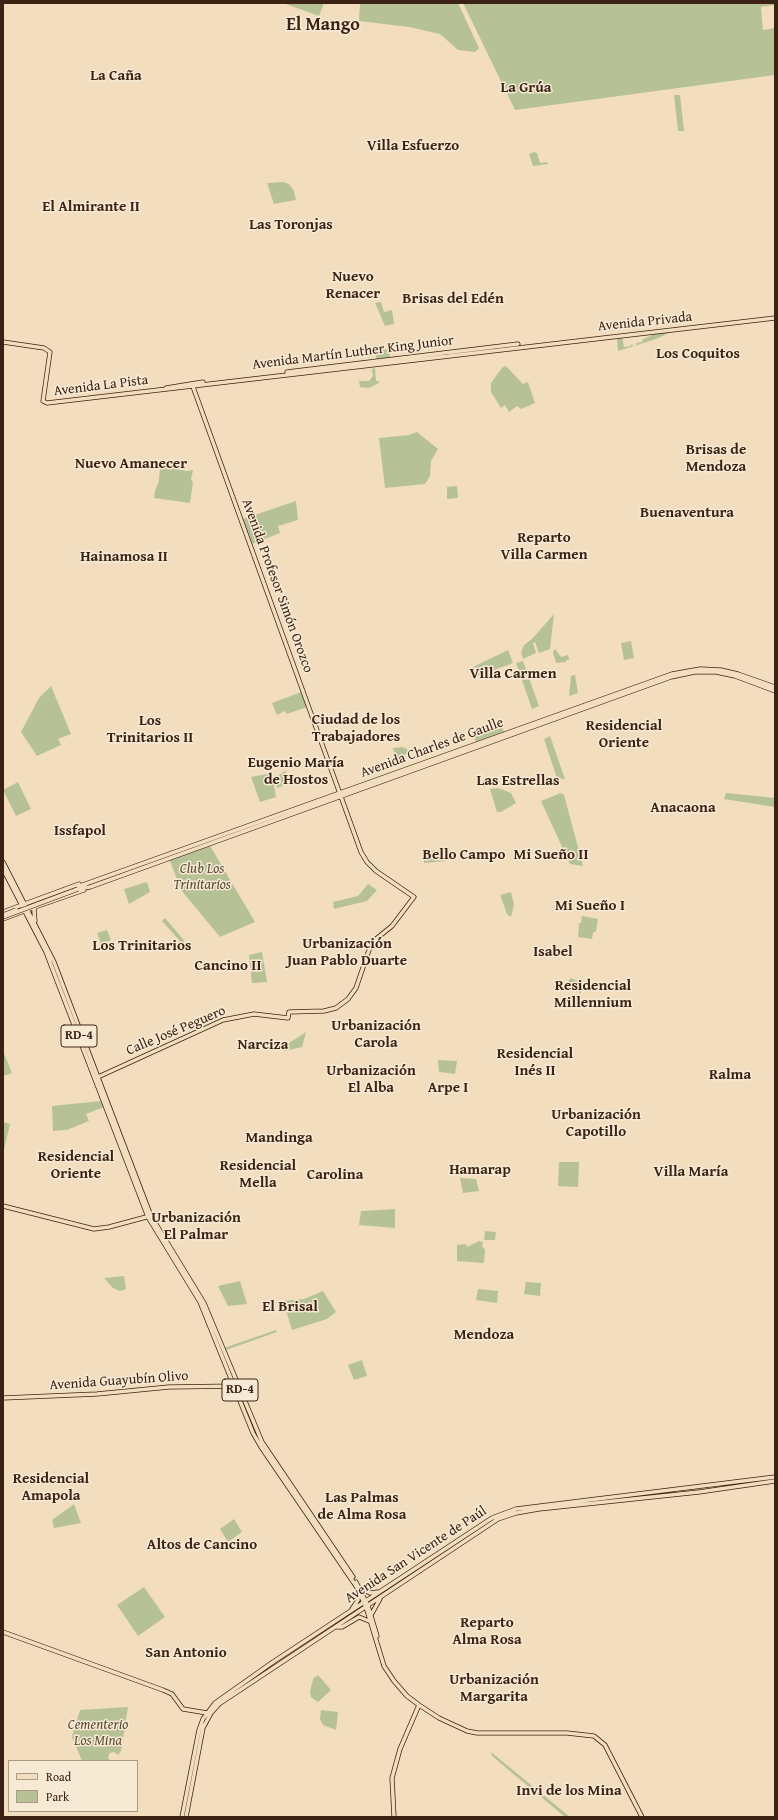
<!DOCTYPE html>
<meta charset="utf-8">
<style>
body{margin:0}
#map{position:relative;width:778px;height:1820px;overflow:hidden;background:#f2debf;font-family:"Gentium Book Plus",serif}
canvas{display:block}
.frame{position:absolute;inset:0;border:4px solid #3c2213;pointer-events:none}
.legend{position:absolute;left:8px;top:1760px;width:130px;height:52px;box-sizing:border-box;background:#f7ead5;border:1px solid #ac9a87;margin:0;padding:5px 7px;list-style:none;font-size:12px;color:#3c2213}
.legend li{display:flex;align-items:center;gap:8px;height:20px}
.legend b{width:20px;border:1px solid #ac9a87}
</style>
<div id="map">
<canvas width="778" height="1820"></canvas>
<div class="frame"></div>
<ul class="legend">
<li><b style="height:5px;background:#f2debf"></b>Road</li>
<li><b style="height:11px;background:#b6c296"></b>Park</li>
</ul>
</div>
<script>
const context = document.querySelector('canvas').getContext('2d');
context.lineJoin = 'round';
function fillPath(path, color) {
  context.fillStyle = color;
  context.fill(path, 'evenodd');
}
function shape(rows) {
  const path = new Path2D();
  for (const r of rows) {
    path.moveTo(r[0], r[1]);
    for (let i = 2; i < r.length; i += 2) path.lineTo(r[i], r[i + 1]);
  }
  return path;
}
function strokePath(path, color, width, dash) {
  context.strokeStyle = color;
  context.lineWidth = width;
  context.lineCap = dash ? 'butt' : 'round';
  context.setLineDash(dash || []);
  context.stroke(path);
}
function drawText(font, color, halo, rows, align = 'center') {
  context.font = font + ' "Gentium Book Plus",serif';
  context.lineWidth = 3;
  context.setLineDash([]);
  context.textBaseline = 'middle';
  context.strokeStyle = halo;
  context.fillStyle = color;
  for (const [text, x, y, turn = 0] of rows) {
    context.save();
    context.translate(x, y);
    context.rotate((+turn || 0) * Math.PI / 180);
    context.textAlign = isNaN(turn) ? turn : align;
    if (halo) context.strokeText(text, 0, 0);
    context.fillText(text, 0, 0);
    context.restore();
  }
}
fillPath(shape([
 [283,3,324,3,319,16],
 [360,3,458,3,479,48,475,52,458,50,440,34,409,27,359,21],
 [463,3,775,3,775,5,761,7,763,30,775,28,775,75,515,110],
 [674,95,680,95,684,131,678,131],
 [534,152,537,153,540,163,547,162,548,164,533,166,529,154],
 [283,182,289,184,294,191,296,200,274,204,267,183],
 [381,302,384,312,392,310,394,324,385,326,375,303],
 [669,332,669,333,656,339,618,351,617,338,622,337,624,347,631,346,631,345,632,344,633,346,636,345,636,343,642,342,642,340,654,334],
 [390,349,390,358,376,359,376,350],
 [506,366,523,384,528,382,535,403,521,409,517,406,509,412,505,405,501,408,491,392,491,383,498,373,503,367],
 [375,368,376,381,379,381,379,383,369,388,360,387,359,381,369,381,373,376,372,369],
 [417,432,438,449,431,461,430,476,425,484,385,488,379,438,409,435],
 [160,465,187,471,193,470,191,480,193,482,190,503,154,498,155,491,159,481],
 [457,486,458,498,447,499,447,487],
 [296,501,298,520,278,526,280,533,252,544,243,519],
 [554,614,550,649,539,653,535,642,533,643,536,653,523,659,521,652,524,645,532,639],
 [631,641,634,658,624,660,621,643],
 [555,649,561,657,568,655,569,660,566,660,566,662,556,663,553,652],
 [508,650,513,663,475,677,471,668],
 [523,661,539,706,532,709,516,663],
 [575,675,578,693,569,696,571,676],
 [51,686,71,734,58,739,61,745,37,756,21,732,39,698],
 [301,692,307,707,287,714,285,711,277,715,272,703],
 [501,723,504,732,476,742,473,733],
 [550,736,565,779,557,778,544,739],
 [402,747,407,749,409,753,396,758,393,748],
 [286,770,285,775,288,782,292,782,277,788,276,778],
 [272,773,276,797,260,802,251,777],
 [18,782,31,809,16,816,3,790],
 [498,788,511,793,516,803,501,812,497,812,490,789],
 [561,793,564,795,583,866,570,864,541,801],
 [726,793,775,798,775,807,724,799],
 [209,844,255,922,220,937,181,890,169,858],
 [446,850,447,861,424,863,423,851],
 [147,882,150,892,129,904,124,889],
 [368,884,377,890,367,901,334,909,333,902,358,896],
 [511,892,514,904,511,917,507,914,500,895],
 [582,916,598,919,596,931,593,933,592,939,578,937,579,923,581,923],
 [165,918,183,939,187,949,162,921],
 [107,930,111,940,101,944,97,933],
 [262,952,267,982,252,983,249,955],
 [571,978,580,982,581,994,567,983],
 [306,1032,302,1047,284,1051,283,1047],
 [3,1051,12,1073,3,1076],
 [438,1060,457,1061,455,1074,439,1072],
 [101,1101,104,1107,86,1114,89,1121,67,1130,53,1131,52,1106],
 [3,1122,10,1124,3,1154],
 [559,1162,579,1162,578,1187,558,1186],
 [460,1178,476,1179,479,1191,463,1193],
 [395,1209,395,1228,359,1225,361,1211],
 [485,1231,496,1232,495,1240,484,1240],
 [479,1241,483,1242,482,1246,485,1250,484,1263,457,1261,457,1245,466,1244,467,1247],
 [124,1276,126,1289,120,1291,113,1288,104,1278],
 [240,1281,247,1304,228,1306,218,1286],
 [526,1282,541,1283,540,1296,524,1294],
 [478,1289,498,1291,497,1303,476,1300],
 [323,1291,336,1312,327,1319,292,1330,283,1301,304,1299],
 [276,1330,277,1332,226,1350,224,1348],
 [362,1360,367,1376,354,1380,348,1365],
 [74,1504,81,1523,54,1528,52,1520],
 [234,1519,242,1532,228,1542,220,1529],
 [144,1587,165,1617,138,1636,117,1605],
 [318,1675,331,1690,318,1702,311,1697,310,1692,313,1679],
 [128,1707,121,1751,118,1755,114,1752,110,1753,108,1757,110,1761,82,1761,72,1737,80,1710],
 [321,1710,338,1712,336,1730,323,1725,320,1719],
 [491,1752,570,1817,565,1817,492,1756]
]), '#b6c296');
const major = shape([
 [3,342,44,348,50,352,43,401,47,403,775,318],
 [287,372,518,344],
 [166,388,203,382],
 [3,862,54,962,151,1216,204,1303,262,1442,353,1577],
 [3,869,46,952,148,1217,200,1302,253,1433,261,1447,356,1586,366,1607,384,1666,394,1681,407,1696,419,1705,439,1718,467,1731,477,1733,567,1733,594,1736,605,1745,642,1817],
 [77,887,672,674,700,669,721,670,738,674,775,687],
 [78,889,90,887,671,677,695,672,716,672,735,676,775,691],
 [3,912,79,884],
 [3,919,32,908],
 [35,921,34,911,35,907,84,890],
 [98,1077,223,1020,254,1014,288,1018,289,1012,324,1011,336,1008,348,999,356,988,369,950,376,939,392,926,414,897,376,871,367,862,361,852,192,384],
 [3,1206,94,1229,109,1227,150,1216],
 [3,1398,97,1394,169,1387,237,1386],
 [356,1582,368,1606,377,1636],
 [362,1589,370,1593,378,1592],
 [352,1609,358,1600,358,1593],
 [371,1615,380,1599],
 [336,1627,342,1627,359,1617,369,1621],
 [3,1632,163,1690,172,1694,183,1709,207,1713],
 [182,1817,199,1730,203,1719,215,1703,273,1662,492,1518,516,1509,775,1477],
 [186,1817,203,1728,211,1713,219,1704,498,1519,516,1513,539,1509,699,1492,775,1481],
 [394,1817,392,1778,400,1749,419,1705]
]);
strokePath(major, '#3c2213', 5);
strokePath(major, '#f2debf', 3.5);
const majorBridge = shape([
 [3,915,16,910],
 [3,917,78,889]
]);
strokePath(majorBridge, '#3c2213', 5, []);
strokePath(majorBridge, '#f2debf', 3.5);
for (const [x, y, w] of [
 [79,1036,36],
 [240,1390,36]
]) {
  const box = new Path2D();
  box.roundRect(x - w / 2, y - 11, w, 22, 3);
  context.fillStyle = '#f7ead5';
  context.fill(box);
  strokePath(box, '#3c2213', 1);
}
drawText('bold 13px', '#3c2213', null, [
 ["RD-4",79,1036],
 ["RD-4",240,1390]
]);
drawText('14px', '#3c2213', '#f7ead5', [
 ["Avenida Privada",645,322,-6],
 ["Avenida Martín Luther King Junior",353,353,-7],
 ["Avenida La Pista",101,386,-7],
 ["Avenida Profesor Simón Orozco",277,586,70],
 ["Avenida Charles de Gaulle",432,748,-20],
 ["Calle José Peguero",176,1031,-23],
 ["Avenida Guayubín Olivo",119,1381,-4],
 ["Avenida San Vicente de Paúl",416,1555,-33]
]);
drawText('italic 14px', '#5a4a34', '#f7ead5', [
 ["Club Los",202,869],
 ["Trinitarios",202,885],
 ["Cementerio",98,1725],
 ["Los Mina",98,1741]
]);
drawText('bold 15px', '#3c2213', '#f7ead5', [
 ["La Caña",116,76],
 ["La Grúa",526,88],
 ["Villa Esfuerzo",413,146],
 ["El Almirante II",91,207],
 ["Las Toronjas",291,225],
 ["Nuevo",353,277],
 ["Renacer",353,294],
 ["Brisas del Edén",453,299],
 ["Los Coquitos",698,354],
 ["Brisas de",716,450],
 ["Mendoza",716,467],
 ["Nuevo Amanecer",131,464],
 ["Buenaventura",687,513],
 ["Reparto",544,538],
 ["Villa Carmen",544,555],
 ["Hainamosa II",124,557],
 ["Villa Carmen",513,674],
 ["Ciudad de los",356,720],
 ["Trabajadores",356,737],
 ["Los",150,721],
 ["Trinitarios II",150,738],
 ["Residencial",624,726],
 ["Oriente",624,743],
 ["Eugenio María",296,763],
 ["de Hostos",296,780],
 ["Las Estrellas",518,781],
 ["Anacaona",683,808],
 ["Issfapol",80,831],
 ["Bello Campo",464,855],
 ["Mi Sueño II",551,855],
 ["Mi Sueño I",590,906],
 ["Urbanización",347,944],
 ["Juan Pablo Duarte",347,961],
 ["Los Trinitarios",142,946],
 ["Isabel",553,952],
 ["Cancino II",228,966],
 ["Residencial",593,986],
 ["Millennium",593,1003],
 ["Urbanización",376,1026],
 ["Carola",376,1043],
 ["Narciza",263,1045],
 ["Residencial",535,1054],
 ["Inés II",535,1071],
 ["Urbanización",371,1071],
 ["El Alba",371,1088],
 ["Ralma",730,1075],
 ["Arpe I",448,1088],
 ["Urbanización",596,1115],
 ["Capotillo",596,1132],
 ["Mandinga",279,1138],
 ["Residencial",76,1157],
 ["Oriente",76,1174],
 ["Residencial",258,1166],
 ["Mella",258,1183],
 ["Hamarap",480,1170],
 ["Villa María",691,1172],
 ["Carolina",335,1175],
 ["Urbanización",196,1218],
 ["El Palmar",196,1235],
 ["El Brisal",290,1307],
 ["Mendoza",484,1335],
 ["Residencial",51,1479],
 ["Amapola",51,1496],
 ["Las Palmas",362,1498],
 ["de Alma Rosa",362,1515],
 ["Altos de Cancino",202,1545],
 ["Reparto",487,1623],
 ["Alma Rosa",487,1640],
 ["San Antonio",186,1653],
 ["Urbanización",494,1680],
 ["Margarita",494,1697],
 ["Invi de los Mina",569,1791]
]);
drawText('bold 18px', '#3c2213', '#f7ead5', [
 ["El Mango",323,25]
]);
</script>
